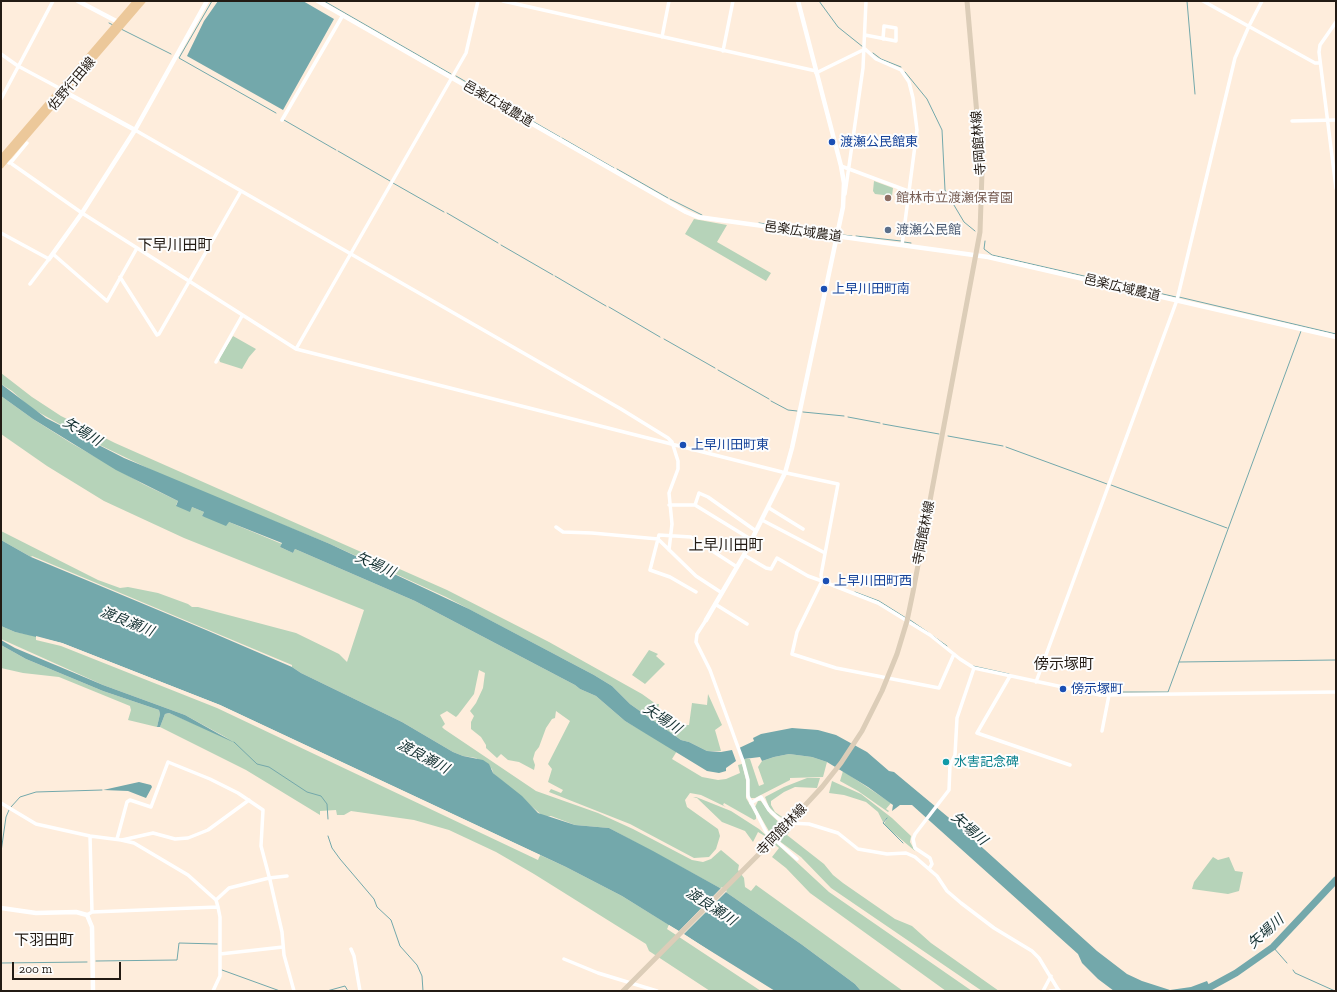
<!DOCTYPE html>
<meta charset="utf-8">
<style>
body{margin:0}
#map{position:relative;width:1337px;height:992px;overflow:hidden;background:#feeddc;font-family:"Zilla Slab",serif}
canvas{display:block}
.frame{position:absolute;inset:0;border:2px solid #231b14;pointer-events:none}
.scale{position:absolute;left:12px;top:962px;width:109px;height:18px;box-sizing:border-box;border:2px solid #231b14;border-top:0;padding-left:5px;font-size:12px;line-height:14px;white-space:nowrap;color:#231b14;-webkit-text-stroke:3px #fdfdfd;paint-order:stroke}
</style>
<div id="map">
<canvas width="1337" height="992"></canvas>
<div class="frame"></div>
<div class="scale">200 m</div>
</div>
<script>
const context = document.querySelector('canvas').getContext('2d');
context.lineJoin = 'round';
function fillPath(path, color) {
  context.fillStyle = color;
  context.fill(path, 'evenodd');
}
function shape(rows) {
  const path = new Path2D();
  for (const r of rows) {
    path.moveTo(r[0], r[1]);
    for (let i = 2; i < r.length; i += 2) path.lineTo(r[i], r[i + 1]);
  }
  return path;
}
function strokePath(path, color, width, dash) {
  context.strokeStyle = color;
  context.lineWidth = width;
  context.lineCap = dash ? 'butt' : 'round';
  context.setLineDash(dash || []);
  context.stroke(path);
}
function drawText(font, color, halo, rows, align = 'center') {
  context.font = font + ' "Zilla Slab","Noto Sans JP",serif';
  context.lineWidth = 4;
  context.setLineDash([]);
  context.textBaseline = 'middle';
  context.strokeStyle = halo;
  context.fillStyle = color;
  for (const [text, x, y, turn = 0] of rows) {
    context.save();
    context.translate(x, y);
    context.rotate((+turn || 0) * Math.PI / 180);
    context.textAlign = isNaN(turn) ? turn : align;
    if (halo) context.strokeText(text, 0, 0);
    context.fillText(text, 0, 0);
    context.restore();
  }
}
fillPath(shape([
 [874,181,893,188,892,196,875,194,873,191],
 [694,219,727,225,717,242,771,273,766,281,685,234],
 [233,336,256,349,249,357,242,369,220,362,219,359],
 [1,373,32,397,61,416,115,443,447,590,549,642,642,694,656,704,659,704,658,709,661,716,674,725,689,725,692,703,707,705,708,694,722,725,715,730,721,751,707,751,689,742,681,740,630,704,612,686,594,675,446,597,330,544,168,478,77,434,31,408,12,391,1,384],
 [1,396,33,419,71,443,143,484,178,501,176,505,192,507,204,512,202,516,229,522,282,544,280,547,293,553,295,549,415,601,575,685,580,689,596,696,625,721,677,751,672,759,702,777,718,780,726,779,740,773,738,765,742,764,746,780,746,798,756,815,756,819,754,820,724,803,723,805,726,807,701,795,690,793,685,800,687,807,718,829,720,836,716,849,709,857,694,858,630,824,549,792,551,789,561,793,563,790,548,782,552,769,548,764,570,721,556,711,555,718,552,719,546,728,539,747,535,752,533,759,535,765,534,770,519,762,508,760,501,754,497,758,486,748,486,745,481,737,471,729,471,722,474,716,470,711,476,703,483,688,485,673,479,670,474,694,458,715,456,717,447,711,440,715,445,724,442,727,444,729,536,791,598,813,633,829,692,860,703,862,711,859,721,850,739,865,738,870,744,878,745,887,751,891,756,885,903,991,861,991,855,984,801,944,720,888,609,828,575,825,551,816,544,817,493,773,492,769,476,758,463,756,453,752,402,722,301,673,292,667,292,665,32,556,31,557,1,540,1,531,98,580,120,588,128,587,158,593,188,604,192,607,198,607,296,633,339,654,347,662,364,610,184,538,104,501,47,466,1,434],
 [1,626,15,632,36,636,36,640,61,646,217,708,538,860,540,855,566,867,622,896,669,925,667,929,761,991,710,991,649,951,646,944,534,874,496,852,449,830,414,820,351,811,344,815,337,815,336,810,320,811,320,815,246,770,160,727,165,714,169,713,229,739,185,715,103,685,1,639],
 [1,645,26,659,103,691,159,710,160,714,157,727,128,720,131,710,130,706,59,677,23,673,1,668],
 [649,650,658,654,656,656,665,664,645,684,632,675],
 [789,754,812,757,827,762,823,777,790,778,790,780,755,798,750,798,744,759,750,759,759,786,764,784,758,767,762,761,774,757],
 [843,771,891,803,886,809,889,811,888,812,858,791,840,781],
 [807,778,820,778,817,788,795,787,784,792,771,801,771,805,775,812,788,821,777,815,769,807,765,797,784,787],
 [832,781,861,794,892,818,911,836,910,842,915,851,890,830,884,824,887,818,883,822,878,812,866,802,844,795,829,793],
 [693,797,696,797,731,811,759,829,770,839,758,832,753,842,745,831,722,822,697,798],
 [758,801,761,801,770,814,783,826,774,835,770,833,755,807],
 [787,830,790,831,787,835,824,864,833,875,843,883,895,919,912,926,931,943,999,991,982,991,831,888,801,857,778,840],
 [776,843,829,892,972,991,946,991,810,893,786,868,772,857,779,848,774,844],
 [1213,857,1218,860,1229,857,1235,871,1243,872,1239,891,1228,894,1192,889,1194,882]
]), '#b6d3b9');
fillPath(shape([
 [218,1,303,1,334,19,283,110,187,56,204,21],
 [1,384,46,418,124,458,330,544,469,609,594,675,612,686,630,704,681,740,689,742,707,751,721,752,732,750,736,761,726,768,726,771,719,773,707,771,625,721,596,696,580,689,575,685,415,601,295,549,293,553,280,547,282,543,229,522,226,526,202,516,204,512,192,507,190,512,176,506,178,501,116,470,33,419,1,396],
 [1,540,31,557,206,630,292,667,301,673,402,722,453,752,463,756,483,760,489,764,493,773,522,796,538,813,575,825,609,828,653,851,720,888,801,944,855,984,861,991,775,991,622,896,566,867,220,705,62,643,15,632,1,626],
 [1,640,15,648,103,685,185,715,235,743,169,713,165,714,160,727,157,727,160,714,159,710,103,691,26,659,1,645],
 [792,728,818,730,836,735,867,752,889,771,894,772,954,822,1097,951,1127,974,1142,981,1170,990,1191,987,1207,981,1212,991,1114,991,1098,979,1082,963,1078,954,912,805,900,805,892,811,893,805,868,787,827,762,812,757,789,754,774,757,762,761,760,757,744,759,737,749,754,741,753,738,761,734],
 [139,782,151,785,152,787,146,798,128,791,103,790]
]), '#73a8ab');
fillPath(shape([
 [36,636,62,643,220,705,540,855,539,857,219,707,62,645,36,638],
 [722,887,727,891,684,934,746,975,743,975,668,927,669,925,679,931]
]), '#feeddc');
strokePath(shape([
 [212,1,179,58,276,113],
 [324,1,451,74],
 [819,1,838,27,863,47],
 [1187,1,1195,94],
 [109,23,113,25],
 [121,29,171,54],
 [873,53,881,59,901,67],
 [905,72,927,99,942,130,945,190,964,222,975,231],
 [456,76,506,105],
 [508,107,560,137],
 [284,120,336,150],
 [562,138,614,168],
 [338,151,390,181],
 [617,169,668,198],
 [393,183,444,212],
 [670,199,702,215],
 [447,213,498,243],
 [759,223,796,228],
 [799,228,830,232],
 [843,235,852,236],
 [856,236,901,241],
 [985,241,984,249,992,255,1176,297],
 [904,242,911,243],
 [501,245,553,275],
 [555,276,606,306],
 [1179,297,1336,334],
 [609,307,660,337],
 [664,339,715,368],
 [718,370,769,399],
 [771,401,788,410,797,411],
 [803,412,844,416],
 [848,417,880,423],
 [883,424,939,434],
 [948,436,1003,446],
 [1006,447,1107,484],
 [1111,485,1227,528],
 [855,592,879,601,906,618],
 [910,620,929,633],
 [933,636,947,646],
 [1179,662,1336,660],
 [973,666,1009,674],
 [1096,692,1168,692,1301,331],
 [234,742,257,764,269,767,307,792,321,796,327,804,328,819],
 [11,807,20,797,36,792,102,790],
 [887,818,883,823,903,843],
 [328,836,332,848,340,859,374,899,377,907,391,920,400,946,417,965,422,976,423,991],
 [1,852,6,817,9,810],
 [1273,947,1287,963],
 [96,961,177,960,179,943,217,944],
 [1,963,87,962],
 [222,970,280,991],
 [1293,970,1295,973,1335,991],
 [327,991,345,986,348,991]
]), '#73a8ab', 1);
strokePath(shape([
 [1203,991,1236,973,1273,947,1336,880]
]), '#73a8ab', 7);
strokePath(shape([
 [503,1,816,71],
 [1203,1,1315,63,1320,63],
 [1336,22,1320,45,1319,52,1336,188],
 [865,35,896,41,896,28,884,26,883,39],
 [662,37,669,1],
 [865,49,876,59,901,70,909,82,913,98,917,130,902,245],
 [723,51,733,1],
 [1,54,18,66,61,89],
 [816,73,865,49],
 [1,99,53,1],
 [282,120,343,15],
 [1292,121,1336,120],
 [135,130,621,409,668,438,672,442,678,461,678,469,669,493,672,524,669,550],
 [6,159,9,163,13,160,27,143],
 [12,164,82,213,296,349,782,472,838,484,821,575,822,581,878,603,930,635,960,659,974,668,1100,695,1336,692],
 [841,166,908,191],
 [845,194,863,68,866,1],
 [1,233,49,259,30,284],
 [53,254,107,301,137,248],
 [120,277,157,335,159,334,241,191],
 [296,349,466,53,478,1],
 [216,362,242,316],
 [669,505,695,505,752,540],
 [695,505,699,493,708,497,756,531],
 [769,508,803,529],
 [762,520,825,553],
 [556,527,563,532,592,533,658,539,696,576,722,593],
 [744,555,766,568,771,569,777,558,808,576,822,581,797,632,792,654,836,668,939,688,954,654],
 [696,592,670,577,650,570,659,535,691,537,737,567],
 [715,604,747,624],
 [706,620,697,634,696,642,710,670,743,761,748,780,748,796,766,832,797,859],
 [1010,676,977,733,1070,765],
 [1036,682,1177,300,1235,58,1249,26,1262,1],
 [1102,731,1109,695],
 [1,803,36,824,90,836,121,840,134,843,188,875,216,900,218,907,220,917,220,976,213,991],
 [751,803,761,797,769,810,780,820,790,823,809,824,838,833,858,849,887,854,906,853,915,857,937,876,947,891,961,903,994,928,1032,951,1039,958,1059,991],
 [90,836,92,912],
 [117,839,127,802,130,800,151,807,168,762,210,779,238,793,263,810,261,846,270,880,282,932,284,955,294,991],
 [122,840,153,833,175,839,188,838,208,830,249,800],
 [929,869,932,864,930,858,915,848,913,839,915,834,949,790,950,765,955,755,957,718,974,668],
 [216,900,229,888,269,878,287,876],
 [87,915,92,912,218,907],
 [351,949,354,956,360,991],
 [220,954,283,947],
 [564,959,598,973,657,991],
 [1043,991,1051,976],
 [1050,991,1059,990]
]), '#fff', 3.5);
strokePath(shape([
 [78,1,118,22],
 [318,1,686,212,698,217,988,257,1336,337],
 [65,92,135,130],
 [49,259,82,213,135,130,207,1],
 [706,620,744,555,785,473,792,448,843,207,844,183,841,166,798,1],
 [1,908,36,913,76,912,87,915,92,927,93,991]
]), '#fff', 4.5);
strokePath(shape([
 [623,991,774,839,822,787,841,763,862,731,882,691,897,654,907,621,913,592,980,232,982,172,967,1]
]), '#dccdb8', 5);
strokePath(shape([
 [1,158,136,1],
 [1,166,143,1]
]), '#ecc89a', 5.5);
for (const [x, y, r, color] of [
 [832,142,4,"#1a4fb4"],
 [888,198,4,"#8d6e63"],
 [888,230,4,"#5c6f8a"],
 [824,289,4,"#1a4fb4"],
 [683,445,4,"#1a4fb4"],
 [826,581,4,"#1a4fb4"],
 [1063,689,4,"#1a4fb4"],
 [946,762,4,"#0f9aa8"]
]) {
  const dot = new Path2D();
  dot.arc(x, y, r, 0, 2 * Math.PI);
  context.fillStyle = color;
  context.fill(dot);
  strokePath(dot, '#fdfdfd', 1.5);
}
drawText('13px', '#231b14', '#fdfdfd', [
 ["佐野行田線",72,84,-50],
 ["邑楽広域農道",498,104,30],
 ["寺岡館林線",979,143,-94],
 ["邑楽広域農道",803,232,8],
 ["邑楽広域農道",1122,288,13],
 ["寺岡館林線",924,533,-79],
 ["寺岡館林線",782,830,-46]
]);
drawText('13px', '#164399', '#fdfdfd', [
 ["渡瀬公民館東",840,142],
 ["上早川田町南",832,289],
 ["上早川田町東",691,445],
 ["上早川田町西",834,581],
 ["傍示塚町",1071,689]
], 'left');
drawText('13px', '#785e54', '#fdfdfd', [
 ["館林市立渡瀬保育園",896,198]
], 'left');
drawText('13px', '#4e5e75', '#fdfdfd', [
 ["渡瀬公民館",896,230]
], 'left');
drawText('13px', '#0d838f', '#fdfdfd', [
 ["水害記念碑",954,762]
], 'left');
drawText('italic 14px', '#143132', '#fdfdfd', [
 ["矢場川",82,432,31],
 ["矢場川",375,565,24],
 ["渡良瀬川",127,622,22],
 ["矢場川",662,719,33],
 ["渡良瀬川",423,757,28],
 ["矢場川",969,829,41],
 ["渡良瀬川",711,907,33],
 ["矢場川",1266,932,-42]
]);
drawText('15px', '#231b14', '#fdfdfd', [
 ["下早川田町",175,246],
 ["上早川田町",726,546],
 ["傍示塚町",1064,665],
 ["下羽田町",44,941]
]);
</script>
